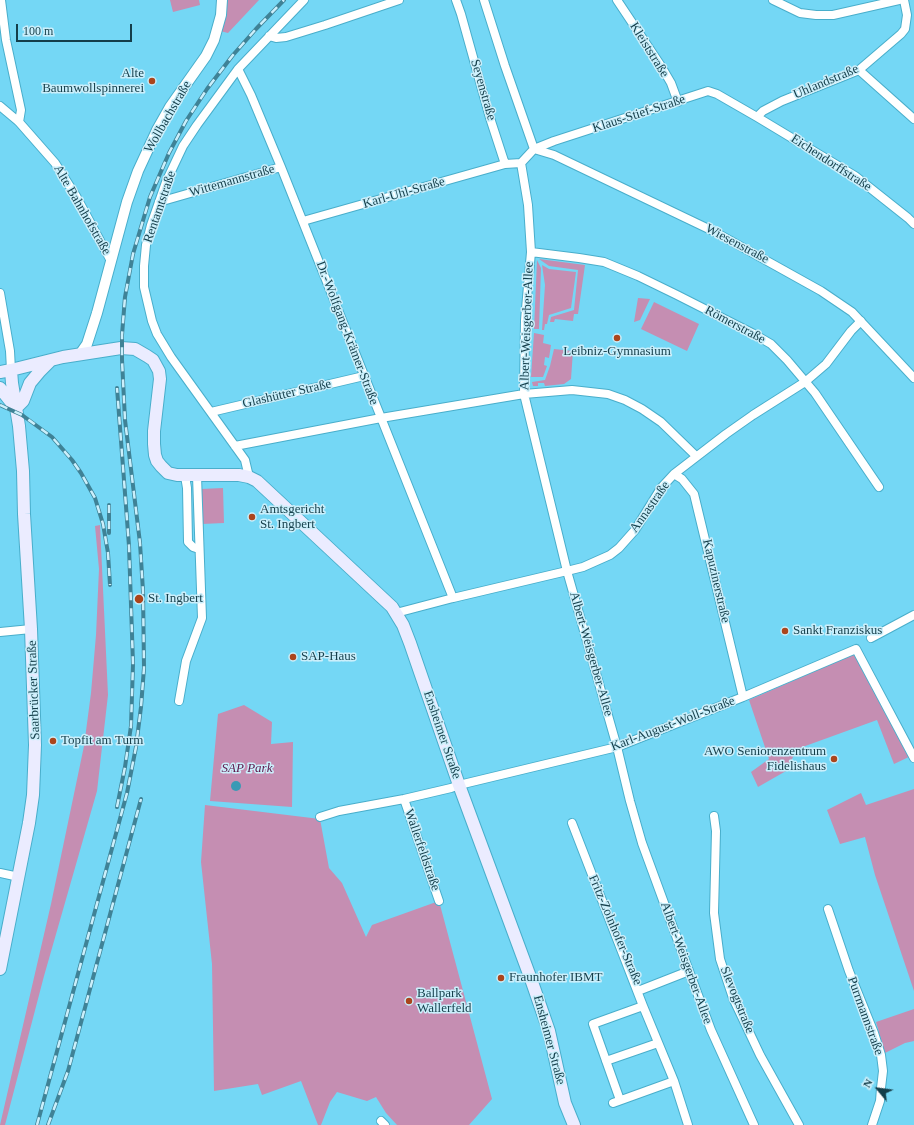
<!DOCTYPE html>
<meta charset="utf-8">
<style>
body{margin:0}
#map{position:relative;width:914px;height:1125px;overflow:hidden;background:#74d7f5;font-family:Georgia,serif}
canvas{display:block}
.north{position:absolute;left:858px;top:1069px;width:40px;height:40px;-webkit-text-stroke:3px #cbeffb;paint-order:stroke;rotate:299deg;font-size:11px;font-weight:700;line-height:16px;text-align:center;color:#143e4a}
.north::after{content:'';display:block;margin:auto;width:14px;height:18px;background:#143e4a;clip-path:polygon(50% 0,100% 100%,50% 72%,0 100%)}
.scale{position:absolute;left:16px;top:24px;width:116px;height:18px;box-sizing:border-box;border:2px solid #143e4a;border-top:0;padding-left:5px;font-size:12px;line-height:14px;white-space:nowrap;color:#143e4a;-webkit-text-stroke:3px #cbeffb;paint-order:stroke}
</style>
<div id="map">
<canvas width="914" height="1125"></canvas>
<div class="north">N</div>
<div class="scale">100 m</div>
</div>
<script>
const context = document.querySelector('canvas').getContext('2d');
context.lineJoin = 'round';
function fillPath(path, color) {
  context.fillStyle = color;
  context.fill(path, 'evenodd');
}
function shape(rows) {
  const path = new Path2D();
  for (const r of rows) {
    if (r.length === 3) {
      path.moveTo(r[0] + r[2], r[1]);
      path.arc(r[0], r[1], r[2], 0, 2 * Math.PI);
      continue;
    }
    path.moveTo(r[0], r[1]);
    for (let i = 2; i < r.length; i += 2) path.lineTo(r[i], r[i + 1]);
  }
  return path;
}
function strokePath(path, color, width, dash) {
  context.strokeStyle = color;
  context.lineWidth = width;
  context.lineCap = dash ? 'butt' : 'round';
  context.setLineDash(dash || []);
  context.stroke(path);
}
function drawText(font, color, halo, rows, align = 'center') {
  context.font = font + ' Georgia,serif';
  context.lineWidth = 3;
  context.setLineDash([]);
  context.textBaseline = 'middle';
  context.strokeStyle = halo;
  context.fillStyle = color;
  for (const [text, x, y, turn = 0] of rows) {
    context.save();
    context.translate(x, y);
    context.rotate((+turn || 0) * Math.PI / 180);
    context.textAlign = isNaN(turn) ? turn : align;
    if (halo) context.strokeText(text, 0, 0);
    context.fillText(text, 0, 0);
    context.restore();
  }
}
fillPath(shape([
 [170,0,199,0,200,5,173,12],
 [225,0,259,0,228,33,220,31],
 [539,259,585,265,578,314,574,314,573,321,555,319,554,322,550,322,551,317,574,310,578,270,549,266],
 [537,260,541,268,539,329,534,329],
 [542,265,549,269,576,272,571,308,549,315,547,324,545,324,544,330,542,330,545,285],
 [638,298,650,299,640,320,634,322],
 [654,302,699,324,687,351,641,329],
 [534,333,544,335,543,343,551,345,549,358,545,357,544,365,547,366,543,377,531,377],
 [554,349,573,351,571,379,564,384,545,386,544,383,538,383,538,386,533,386,532,382,545,380,550,366],
 [223,488,224,523,202,524,201,489],
 [100,525,108,695,97,791,44,976,5,1125,0,1125,51,904,84,746,91,693,96,635,99,569,95,526],
 [854,654,913,755,894,764,877,720,797,749,786,771,758,787,751,772,769,759,749,700],
 [244,705,272,722,271,744,293,742,292,807,210,801,218,714],
 [914,789,914,991,875,875,865,837,840,844,827,810,861,793,866,805],
 [205,805,320,819,329,868,342,883,366,937,372,925,439,901,492,1099,469,1125,397,1125,386,1113,376,1097,367,1101,337,1092,330,1102,321,1125,318,1125,301,1081,262,1095,258,1084,214,1091,212,964,201,862],
 [914,1009,914,1041,905,1043,885,1053,876,1022]
]), '#c58eb2');
fillPath(shape([
 [236,786,5]
]), '#399ab5');
const minor = shape([
 [1,0,6,40,21,110,19,122],
 [456,0,461,14,490,118,505,164],
 [484,0,505,66,534,149],
 [617,0,661,66,671,83,678,102],
 [773,0,800,13,816,15,833,15,899,0],
 [269,36,276,38,286,37,325,25,399,0],
 [238,69,251,95,281,167,453,598],
 [859,70,914,119],
 [0,106,19,122,55,163,76,196,111,261],
 [757,117,763,111,782,101,859,70,901,34,905,29,907,15,904,0],
 [534,149,554,155,715,232,821,291,852,312,914,378],
 [521,163,528,205,531,252,525,320,524,394,567,571,617,747,630,801,642,843,689,971,711,1030,754,1125],
 [521,163,534,149,554,141,708,91,717,94,757,117,855,176,908,218,914,224],
 [159,202,281,167],
 [303,221,505,164,521,163],
 [531,252,579,258,604,262,638,276,677,295,752,333,771,344,787,360,815,393,879,487],
 [0,293,10,351,11,370],
 [211,412,364,376],
 [235,446,381,418,524,394,572,390,608,394,625,400,642,409,661,422,696,456],
 [674,474,682,479,694,494,743,697],
 [185,476,187,488,188,542,193,547,199,549],
 [249,477,245,460,171,357,157,334,152,321,144,287,144,266,146,245,151,225,166,182,183,146,197,125,238,69,304,0],
 [396,613,453,598,567,571,583,567,610,555,619,548,635,530,661,488,674,474,726,434,753,415,805,382,826,364,851,331,861,321],
 [0,632,31,629],
 [871,638,914,615],
 [179,701,186,661,202,618,197,476],
 [404,799,439,901],
 [714,816,716,831,714,913,720,959,733,998,743,1019,760,1055,799,1125],
 [320,817,339,811,404,799,451,788,459,785,617,747,743,697,856,649,914,758],
 [572,823,643,1006,674,1081,688,1125],
 [0,873,19,877],
 [828,909,849,971,874,1033,881,1055,883,1071,881,1088,880,1101,872,1125],
 [638,991,689,971],
 [606,1061,658,1043],
 [620,1100,593,1024,643,1006],
 [613,1103,674,1081],
 [381,1121,385,1125]
]);
const tertiary = shape([
 [80,354,87,344,97,313,127,202,138,171,157,130,170,107,206,56,214,40,221,15,222,0]
]);
const secondary = shape([
 [0,372,11,370,63,357,121,348,135,349,147,356,153,360,159,371,160,379,154,431,154,444,155,455,157,461,161,466,168,473,177,475,239,475,249,477,257,481,392,607,403,625,410,643,459,785,532,982,549,1031,565,1103,574,1125],
 [0,388,15,407],
 [16,408,23,401,30,383,40,371,50,361],
 [0,969,29,823,33,795,35,745,31,629,24,514,23,471,19,426,12,383,11,370]
]);
strokePath(minor, '#49aecb', 10);
strokePath(tertiary, '#49aecb', 12);
strokePath(secondary, '#49aecb', 14);
strokePath(minor, '#fff', 8);
strokePath(tertiary, '#fff', 10);
strokePath(secondary, '#ebecff', 12);
const rail = shape([
 [0,405,22,415,52,437,72,460,81,473,95,498,103,524,108,553,110,585],
 [109,505,109,533],
 [117,807,125,767,131,726,133,664,129,546,117,388],
 [37,1125,127,793,136,747,141,707,144,668,143,591,140,543,125,420,122,360,122,335,125,297,133,254,150,197,169,153,186,121,207,89,233,55,256,29,284,0],
 [48,1125,68,1071,141,799]
]);
strokePath(rail, '#3f8296', 4);
strokePath(rail, '#cbeffb', 2.5, [8]);
for (const [x, y, r, color] of [
 [152,81,4,"#ab451c"],
 [617,338,4,"#ab451c"],
 [252,517,4,"#ab451c"],
 [139,599,5,"#ab451c"],
 [785,631,4,"#ab451c"],
 [293,657,4,"#ab451c"],
 [53,741,4,"#ab451c"],
 [834,759,4,"#ab451c"],
 [501,978,4,"#ab451c"],
 [409,1001,4,"#ab451c"]
]) {
  const dot = new Path2D();
  dot.arc(x, y, r, 0, 2 * Math.PI);
  context.fillStyle = color;
  context.fill(dot);
  strokePath(dot, '#cbeffb', 1.5);
}
drawText('13px', '#143e4a', '#cbeffb', [
 ["Kleiststraße",649,50,58],
 ["Uhlandstraße",826,82,-23],
 ["Seyenstraße",483,90,74],
 ["Klaus-Stief-Straße",639,114,-18],
 ["Wollbachstraße",168,117,-60],
 ["Eichendorffstraße",831,163,33],
 ["Wittemannstraße",232,181,-16],
 ["Karl-Uhl-Straße",404,193,-16],
 ["Rentamtstraße",160,207,-71],
 ["Alte Bahnhofstraße",82,210,60],
 ["Wiesenstraße",737,244,28],
 ["Römerstraße",735,325,28],
 ["Albert-Weisgerber-Allee",527,326,-88],
 ["Dr.-Wolfgang-Krämer-Straße",347,333,69],
 ["Glashütter Straße",287,394,-13],
 ["Annastraße",650,507,-55],
 ["Kapuzinerstraße",716,581,77],
 ["Albert-Weisgerber-Allee",591,654,74],
 ["Saarbrücker Straße",34,690,-92],
 ["Karl-August-Woll-Straße",673,724,-21],
 ["Ensheimer Straße",442,735,71],
 ["Wallerfeldstraße",422,850,71],
 ["Fritz-Zolnhofer-Straße",615,930,67],
 ["Albert-Weisgerber-Allee",686,963,70],
 ["Slevogtstraße",737,1000,68],
 ["Purrmannstraße",865,1016,70],
 ["Ensheimer Straße",549,1040,75]
]);
drawText('13px', '#143e4a', '#cbeffb', [
 ["Alte",144,74,"right"],
 ["Baumwollspinnerei",144,89,"right"],
 ["Leibniz-Gymnasium",617,352,"center"],
 ["Amtsgericht",260,510],
 ["St. Ingbert",260,525],
 ["St. Ingbert",148,599],
 ["Sankt Franziskus",793,631],
 ["SAP-Haus",301,657],
 ["Topfit am Turm",61,741],
 ["AWO Seniorenzentrum",826,752,"right"],
 ["Fidelishaus",826,767,"right"],
 ["Fraunhofer IBMT",509,978],
 ["Ballpark",417,994],
 ["Wallerfeld",417,1009]
], 'left');
drawText('italic 13px', '#5d154a', '#cbeffb', [
 ["SAP Park",247,769]
]);
</script>
